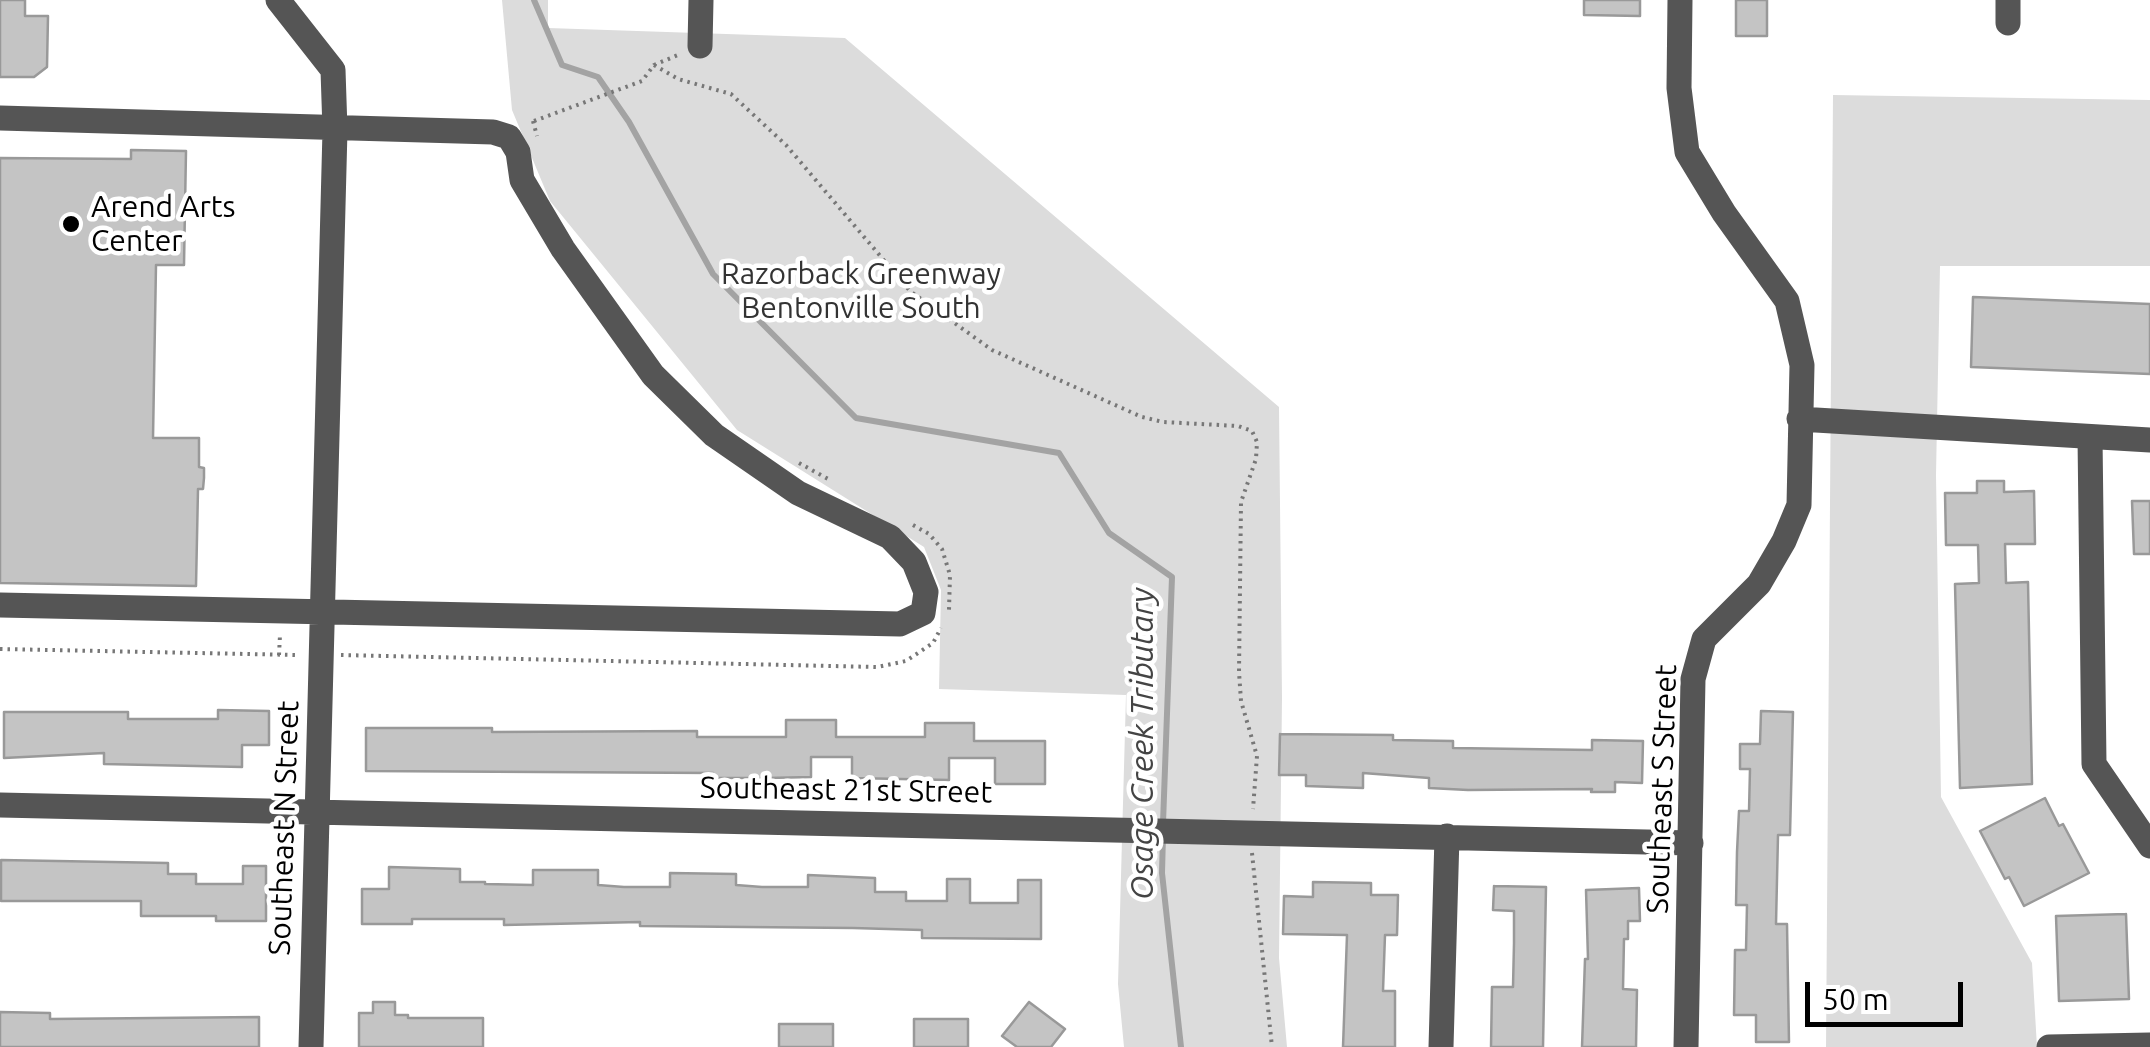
<!DOCTYPE html>
<style>
body{margin:0}
#map{position:relative;width:2150px;height:1047px;overflow:hidden;background:#fff;font-family:Ubuntu,sans-serif}
canvas{display:block}
.scale{position:absolute;left:1805px;top:982px;width:158px;height:45px;box-sizing:border-box;border:5px solid #000;border-top:0;padding-left:12px;font-size:30px;line-height:35px;white-space:nowrap;color:#000;-webkit-text-stroke:8px #fff;paint-order:stroke}
</style>
<div id="map">
<canvas width="2150" height="1047"></canvas>
<div class="scale">50 m</div>
</div>
<script>
const context = document.querySelector('canvas').getContext('2d');
context.lineJoin = 'round';
function fillPath(path, color) {
  context.fillStyle = color;
  context.fill(path, 'evenodd');
}
function shape(rows) {
  const path = new Path2D();
  for (const r of rows) {
    path.moveTo(r[0], r[1]);
    for (let i = 2; i < r.length; i += 2) path.lineTo(r[i], r[i + 1]);
  }
  return path;
}
function strokePath(path, color, width, dash) {
  context.strokeStyle = color;
  context.lineWidth = width;
  context.lineCap = dash ? 'butt' : 'round';
  context.setLineDash(dash || []);
  context.stroke(path);
}
function drawText(font, color, halo, rows, align = 'center') {
  context.font = font + ' Ubuntu,sans-serif';
  context.lineWidth = 9;
  context.setLineDash([]);
  context.textBaseline = 'middle';
  context.strokeStyle = halo;
  context.fillStyle = color;
  for (const [text, x, y, turn = 0] of rows) {
    context.save();
    context.translate(x, y);
    context.rotate((+turn || 0) * Math.PI / 180);
    context.textAlign = isNaN(turn) ? turn : align;
    if (halo) context.strokeText(text, 0, 0);
    context.fillText(text, 0, 0);
    context.restore();
  }
}
fillPath(shape([
 [502,0,548,0,548,28,845,38,1279,407,1282,698,1279,958,1287,1047,1124,1047,1118,984,1126,695,939,689,941,590,924,547,737,430,550,201,512,110],
 [1833,95,2150,100,2150,266,1940,266,1936,475,1941,797,2032,963,2037,1047,1826,1047]
]), '#dcdcdc');
strokePath(shape([
 [534,0,562,65,598,77,629,122,713,274,856,418,1059,453,1109,533,1172,577,1163,823],
 [1163,835,1162,873,1181,1047]
]), '#a3a3a3', 6);
const building = shape([
 [0,0,25,0,25,16,48,16,47,67,34,77,0,77,0,0],
 [1584,0,1640,0,1640,16,1584,15,1584,0],
 [1736,0,1767,0,1767,36,1736,36,1736,0],
 [131,150,186,151,184,265,156,265,153,438,199,438,199,467,204,468,204,478,203,489,198,489,196,586,0,583,0,158,131,159,131,150],
 [1973,297,2150,304,2150,374,1971,367,1973,297],
 [1977,481,2004,481,2004,492,2034,491,2035,544,2005,544,2006,583,2028,582,2032,784,1960,788,1955,584,1979,583,1978,545,1946,545,1945,493,1977,493,1977,481],
 [2132,501,2150,501,2150,554,2134,554,2132,501],
 [218,710,269,711,269,745,242,745,242,767,104,764,104,753,4,758,4,712,128,712,128,719,218,719,218,710],
 [1761,711,1793,712,1790,835,1778,835,1776,924,1787,924,1789,1042,1756,1042,1756,1015,1734,1015,1735,950,1746,950,1747,905,1736,905,1737,852,1739,811,1749,811,1750,769,1740,769,1740,744,1760,744,1761,711],
 [786,720,836,720,836,737,925,737,925,723,974,723,974,741,1045,741,1045,784,995,784,995,758,949,758,949,780,852,778,852,757,811,757,811,777,767,778,713,778,713,773,366,771,366,728,492,728,492,732,697,731,697,737,786,737,786,720],
 [1280,734,1393,735,1393,740,1453,741,1453,748,1592,750,1592,740,1643,741,1642,783,1615,782,1615,792,1591,792,1592,789,1468,790,1429,788,1429,778,1363,773,1363,788,1306,786,1306,775,1279,775,1280,734],
 [2045,798,2059,826,2063,824,2089,873,2024,906,2009,877,2005,879,1980,831,2045,798],
 [1,860,168,863,168,874,196,874,196,884,243,884,243,866,266,866,266,921,216,921,216,916,141,916,141,901,1,901,1,860],
 [389,867,460,869,460,882,485,882,485,884,533,885,533,870,598,870,598,885,624,887,670,887,670,873,736,874,736,885,762,887,808,887,808,875,875,878,875,892,906,892,906,901,947,901,947,879,970,879,970,903,1018,903,1018,880,1041,880,1041,939,922,938,922,930,853,928,640,926,640,922,504,925,504,919,412,919,412,924,362,924,362,889,389,889,389,867],
 [1313,882,1371,883,1371,895,1398,895,1397,935,1385,935,1383,991,1395,991,1395,1047,1343,1047,1347,935,1283,934,1284,896,1313,897,1313,882],
 [1494,886,1546,887,1543,1047,1491,1047,1492,987,1513,987,1514,943,1514,911,1493,910,1494,886],
 [1639,888,1640,921,1628,921,1628,939,1624,939,1623,989,1637,990,1636,1047,1582,1047,1585,959,1588,959,1586,890,1639,888],
 [2126,914,2129,999,2059,1001,2056,916,2126,914],
 [373,1002,395,1002,395,1015,408,1015,408,1018,483,1018,483,1047,359,1047,359,1013,373,1013,373,1002],
 [1029,1002,1065,1029,1051,1047,1017,1047,1002,1036,1029,1002],
 [0,1012,50,1013,50,1019,259,1017,259,1047,0,1047,0,1012],
 [914,1019,968,1019,968,1047,914,1047,914,1019],
 [779,1024,833,1024,833,1047,779,1047,779,1024]
]);
fillPath(building, '#c4c4c4');
strokePath(building, '#999', 2.5);
strokePath(shape([
 [654,65,678,79,731,94,786,145,910,291,992,350,1142,417,1163,422,1238,426,1252,431,1257,442,1256,459,1241,502,1239,672,1241,701,1257,756,1253,809],
 [533,121,537,136],
 [534,121,642,81,654,65,678,55],
 [799,463,830,480],
 [913,525,929,534,942,549,950,575,949,610],
 [0,649,297,655],
 [279,655,280,635],
 [341,655,877,667,906,661,933,643,941,628],
 [1252,853,1272,1047]
]), '#777', 4, [2.5, 5]);
strokePath(shape([
 [278,0,333,70,335,130,311,1047],
 [1680,0,1679,88,1687,152,1724,213,1787,301,1802,365,1799,505,1784,541,1759,584,1704,639,1693,679,1686,1047],
 [2008,23,2008,0],
 [700,46,701,0],
 [0,118,493,132,509,137,518,152,522,180,563,249,653,375,714,435,798,493,890,537,914,562,926,592,923,613,900,624,0,605],
 [1799,419,2150,440],
 [2090,437,2094,764,2150,846],
 [0,805,1691,843],
 [1441,1047,1447,836],
 [2049,1047,2150,1045]
]), '#555', 25);
for (const [x, y, r, color] of [
 [71,224,10,"#000"]
]) {
  const dot = new Path2D();
  dot.arc(x, y, r, 0, 2 * Math.PI);
  context.fillStyle = color;
  context.fill(dot);
  strokePath(dot, '#fff', 4);
}
drawText('30px', '#000', '#fff', [
 ["Arend Arts",91,207],
 ["Center",91,241]
], 'left');
drawText('30px', '#333', '#fff', [
 ["Razorback Greenway",861,274],
 ["Bentonville South",861,308]
]);
drawText('30px', '#000', '#fff', [
 ["Southeast S Street",1662,789,-88],
 ["Southeast 21st Street",846,790,1],
 ["Southeast N Street",284,828,-88]
]);
drawText('italic 32px', '#444', '#fff', [
 ["Osage Creek Tributary",1142,744,-90]
]);
</script>
